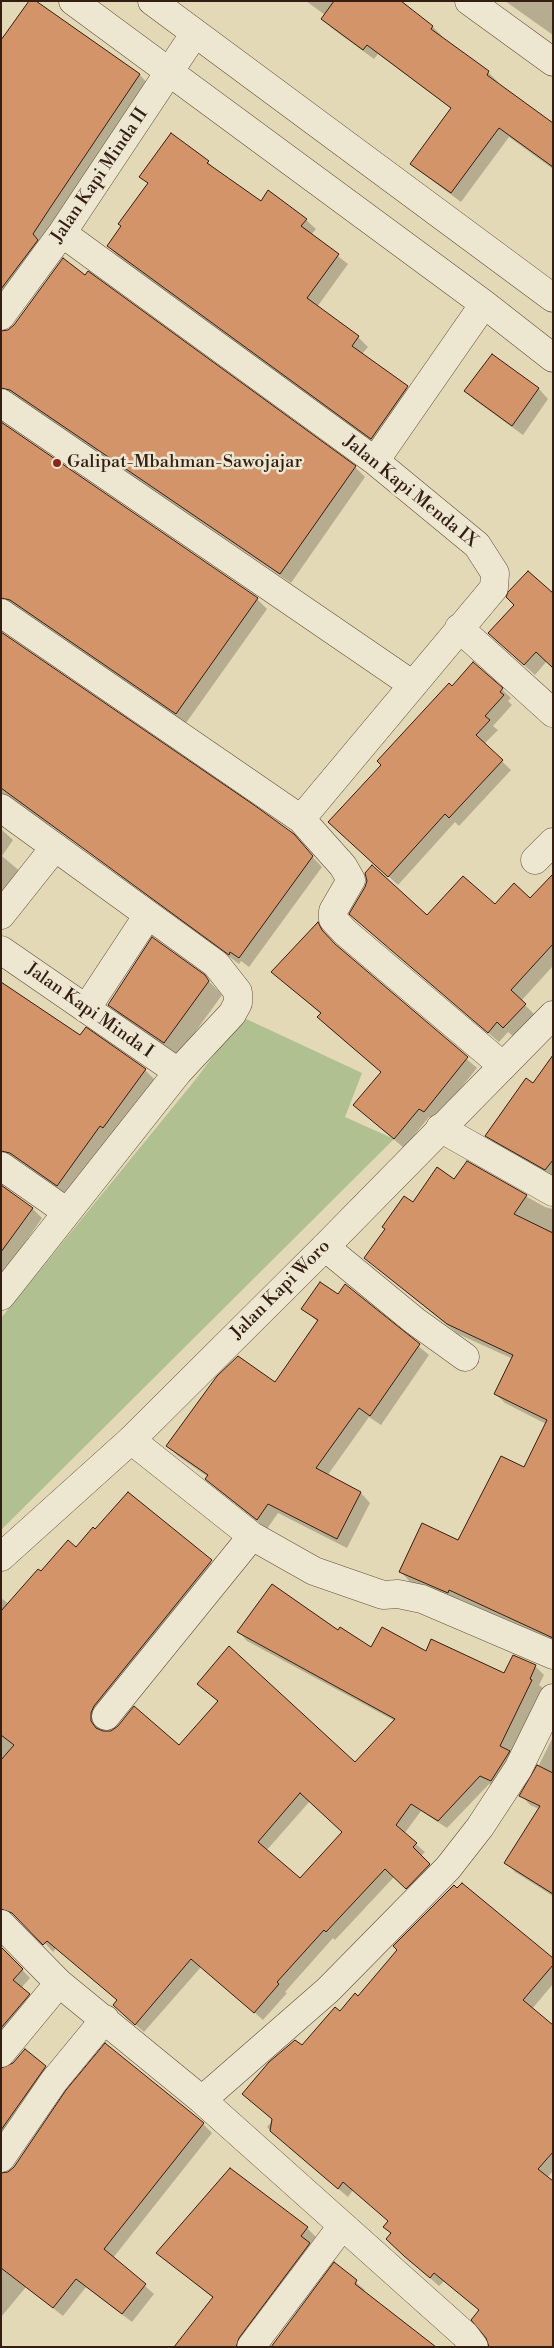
<!DOCTYPE html>
<style>
body{margin:0}
#map{position:relative;width:554px;height:2348px;overflow:hidden;background:#e4d9b6;font-family:"Libre Bodoni",serif}
canvas{display:block}
.frame{position:absolute;inset:0;border:2px solid #341e13;pointer-events:none}
</style>
<div id="map">
<canvas width="554" height="2348"></canvas>
<div class="frame"></div>
</div>
<script>
const context = document.querySelector('canvas').getContext('2d');
context.lineJoin = 'round';
function fillPath(path, color) {
  context.fillStyle = color;
  context.fill(path, 'evenodd');
}
function shape(rows) {
  const path = new Path2D();
  for (const r of rows) {
    path.moveTo(r[0], r[1]);
    for (let i = 2; i < r.length; i += 2) path.lineTo(r[i], r[i + 1]);
  }
  return path;
}
function strokePath(path, color, width, dash) {
  context.strokeStyle = color;
  context.lineWidth = width;
  context.lineCap = dash ? 'butt' : 'round';
  context.setLineDash(dash || []);
  context.stroke(path);
}
function drawText(font, color, halo, rows, align = 'center') {
  context.font = font + ' "Libre Bodoni",serif';
  context.lineWidth = 5;
  context.setLineDash([]);
  context.textBaseline = 'middle';
  context.strokeStyle = halo;
  context.fillStyle = color;
  for (const [text, x, y, turn = 0] of rows) {
    context.save();
    context.translate(x, y);
    context.rotate((+turn || 0) * Math.PI / 180);
    context.textAlign = isNaN(turn) ? turn : align;
    if (halo) context.strokeText(text, 0, 0);
    context.fillText(text, 0, 0);
    context.restore();
  }
}
fillPath(shape([
 [242,1017,362,1073,345,1117,394,1139,1,1530,1,1318,196,1079]
]), '#b0c091');
fillPath(shape([
 [34,1,140,75,149,85,1,312,1,44],
 [306,1,386,1,432,26,442,36,441,38,488,72,498,82,497,84,553,124,553,169,509,137,461,202,422,173,412,164,452,109,378,54,374,59,333,29,323,19,325,15],
 [505,1,553,1,553,35],
 [208,162,217,172,261,203,306,220,316,229,311,235,348,264,317,307,358,337,368,347,362,354,407,387,417,397,381,448,118,256,108,246,148,184,141,177],
 [88,273,355,467,365,477,291,583,21,400,13,397,1,401,1,333,7,332],
 [492,355,539,389,548,399,523,435,476,401,466,391],
 [1,424,257,599,267,609,186,723,21,609,12,607,1,611],
 [553,595,547,661,535,675,500,643],
 [1,634,296,839,322,867,249,967,241,961,239,964,97,858,21,805,13,802,1,806],
 [452,688,502,689,511,698,508,701,512,705,493,726,498,730,484,744,511,770,459,826,455,822,398,885,338,831],
 [1,829,13,840,2,856,28,878,1,912],
 [553,876,553,966,521,1001,535,1015,514,1037,508,1032,499,1042,361,924,427,917,531,900],
 [318,924,337,948,477,1068,434,1121,429,1117,404,1148,354,1105,382,1073,328,1027,318,1017,321,1014,273,972],
 [204,976,222,995,178,1056,123,1018,109,1004],
 [1,984,80,1037,145,1070,155,1080,114,1137,111,1135,67,1195,21,1162,13,1160,1,1164],
 [553,1057,553,1177,496,1145,487,1135,534,1084],
 [467,1163,545,1207,553,1209,553,1642,459,1599,457,1602,410,1582,401,1572,459,1541,524,1469,546,1424,505,1403,496,1394,513,1359,458,1334,365,1258,413,1204,455,1180],
 [1,1187,33,1209,42,1218,1,1277],
 [346,1286,429,1355,381,1425,369,1417,327,1476,361,1493,370,1503,347,1548,278,1513,267,1529,217,1489,207,1479,208,1477,178,1456,168,1446,275,1384,318,1322,303,1309,338,1296],
 [128,1493,220,1570,99,1722,99,1731,179,1747,218,1702,199,1684,355,1764,395,1721,247,1641,239,1632,338,1632,371,1648,426,1653,505,1675,535,1666,544,1675,539,1685,552,1695,500,1789,489,1784,447,1828,421,1811,404,1834,425,1852,421,1856,438,1873,415,1896,394,1877,335,1940,333,1938,285,1992,287,1993,263,2020,201,1967,144,2032,123,2014,118,2001,56,1948,53,1952,1,1893,1,1598,9,1604,41,1573,76,1549,96,1530],
 [310,1801,344,1832,301,1880,266,1851],
 [553,1737,553,1896,515,1872,506,1862,539,1809,530,1805,521,1795,533,1777],
 [3,1950,30,1978,21,1988,37,2003,1,2047,1,1953],
 [553,1960,553,1984,532,2009,548,2150,553,2154,553,2171,547,2178,480,2311,444,2281,439,2286,415,2265,392,2233,389,2221,353,2190,348,2197,276,2136,267,2127,273,2120,253,2103,302,2047,358,1997],
 [45,2067,54,2075,1,2151,1,2069],
 [203,2124,212,2133,113,2258,154,2294,132,2322,86,2287,63,2316,26,2287,1,2317,1,2184],
 [307,2228,316,2237,309,2245,317,2253,247,2347,175,2347,213,2298,158,2253],
 [334,2264,365,2290,272,2347]
]), '#0003');
const building = shape([
 [29,1,36,1,140,74,50,208,33,234,38,240,1,289,1,40,29,1],
 [334,1,401,1,433,26,431,29,489,71,487,75,553,123,553,167,499,128,451,193,410,164,451,108,367,45,363,50,321,19,334,1],
 [171,133,209,161,207,163,261,201,268,190,307,219,301,226,339,254,307,298,359,336,352,346,408,386,371,439,107,246,121,226,118,224,148,183,139,177,171,133],
 [63,258,85,275,88,271,356,466,280,574,10,390,1,388,1,331,8,330,14,325,63,258],
 [492,354,539,388,512,426,464,391,492,354],
 [1,422,258,598,176,714,10,600,1,598,1,422],
 [528,571,553,593,553,668,536,652,524,665,488,633,514,605,506,597,508,592,528,571],
 [1,632,254,805,294,834,313,856,239,958,230,952,229,955,1,788,1,632],
 [473,662,503,688,500,692,504,695,485,716,490,720,476,735,503,760,449,818,445,814,388,877,328,822,381,765,377,761,449,683,452,686,473,662],
 [372,865,427,915,463,876,495,904,514,883,530,898,553,874,553,944,511,990,526,1004,503,1028,497,1022,488,1033,349,914,365,887,367,881,365,873,372,865],
 [318,922,322,930,335,944,468,1057,424,1112,419,1109,394,1139,353,1105,381,1072,317,1017,321,1013,271,972,318,922],
 [152,937,205,975,209,981,164,1043,108,1005,152,937],
 [1,982,80,1035,86,1027,146,1069,103,1128,100,1126,57,1186,10,1153,1,1151,1,982],
 [553,1055,553,1160,545,1170,485,1136,526,1078,533,1083,553,1055],
 [467,1161,527,1195,514,1214,553,1233,553,1638,449,1590,448,1593,399,1572,422,1523,458,1540,501,1456,524,1467,547,1420,494,1394,513,1355,447,1324,364,1258,385,1229,382,1227,404,1196,413,1202,437,1167,454,1179,467,1161],
 [1,1185,33,1208,1,1252,1,1185],
 [320,1282,338,1294,345,1284,420,1344,370,1416,359,1408,316,1468,361,1492,337,1539,268,1504,257,1520,205,1479,208,1475,166,1446,217,1376,238,1356,275,1382,318,1320,301,1309,320,1282],
 [128,1492,212,1560,94,1706,91,1713,91,1721,96,1728,103,1731,111,1731,118,1726,134,1706,179,1745,218,1701,197,1684,229,1646,355,1762,395,1719,237,1632,272,1584,338,1630,340,1627,371,1647,382,1627,426,1651,431,1639,504,1673,513,1655,536,1665,530,1679,532,1680,500,1746,510,1751,491,1781,480,1776,438,1821,411,1804,396,1825,417,1843,413,1847,430,1864,406,1889,385,1869,326,1932,324,1930,277,1982,279,1984,254,2013,191,1959,135,2025,113,2005,117,2000,47,1941,43,1945,12,1913,1,1909,1,1760,14,1745,1,1735,1,1611,38,1569,41,1571,68,1540,76,1547,93,1527,95,1529,128,1492],
 [300,1793,342,1832,300,1878,258,1842,300,1793],
 [537,1765,553,1773,553,1894,504,1863,540,1806,519,1796,537,1765],
 [462,1883,553,1958,553,1965,523,2000,553,2025,553,2152,538,2169,553,2181,553,2347,489,2347,486,2338,471,2320,479,2310,434,2273,430,2278,404,2256,386,2239,391,2233,383,2227,388,2221,343,2182,338,2189,270,2131,272,2119,242,2094,269,2062,295,2040,302,2045,335,2007,340,2011,355,1993,358,1996,397,1950,393,1946,454,1885,457,1888,462,1883],
 [1,1947,23,1969,13,1980,30,1994,1,2028,1,1947],
 [105,2043,204,2123,104,2249,146,2284,122,2314,76,2279,53,2308,1,2268,1,2173,8,2172,14,2167,66,2090,105,2043],
 [25,2049,46,2066,1,2130,1,2068,13,2063,25,2049],
 [230,2168,308,2227,301,2236,310,2243,239,2338,236,2347,174,2347,213,2297,156,2253,230,2168],
 [334,2262,357,2280,355,2284,436,2347,271,2347,334,2262]
]);
fillPath(building, '#d4946a');
strokePath(building, '#341e13', 1);
const minor = shape([
 [73,1,484,304,553,358],
 [152,1,553,298],
 [469,1,553,62],
 [62,233,375,461,477,545,495,573,494,588,301,819],
 [1,316,62,233,195,33],
 [1,403,413,685],
 [375,461,484,304],
 [1,613,301,819,343,866,351,880,333,911,333,919,345,932,503,1066],
 [459,628,553,713],
 [1,808,216,964,238,992,238,1003,232,1014,178,1072,1,1296],
 [535,860,553,842],
 [1,915,55,847],
 [1,950,178,1072],
 [86,1009,148,915],
 [440,1128,553,1192],
 [1,1166,67,1212],
 [325,1247,415,1321,465,1357],
 [131,1440,252,1536,314,1571,383,1595,398,1594,422,1599,553,1655],
 [106,1716,252,1536],
 [1,1924,59,1983,202,2100,465,2335,474,2347],
 [1,2053,59,1983],
 [202,2100,328,1990,448,1868,480,1827,518,1769,553,1698],
 [1,2158,54,2081,105,2019],
 [251,2347,342,2226]
]);
const tertiary = shape([
 [1,1557,131,1440,325,1247,553,1015]
]);
strokePath(minor, '#604d3c', 29);
strokePath(tertiary, '#604d3c', 29);
strokePath(minor, '#ede6d0', 28);
strokePath(tertiary, '#ede6d0', 28);
for (const [x, y, r, color] of [
 [57,463,5,"#8f2418"]
]) {
  const dot = new Path2D();
  dot.arc(x, y, r, 0, 2 * Math.PI);
  context.fillStyle = color;
  context.fill(dot);
  strokePath(dot, '#ede6d0', 2);
}
drawText('18px', '#341e13', '#ede6d0', [
 ["Jalan Kapi Minda II",100,176,-56],
 ["Jalan Kapi Menda IX",410,492,39],
 ["Jalan Kapi Minda I",89,1011,35],
 ["Jalan Kapi Woro",281,1290,-45]
]);
drawText('18px', '#341e13', '#ede6d0', [
 ["Galipat-Mbahman-Sawojajar",67,463]
], 'left');
</script>
